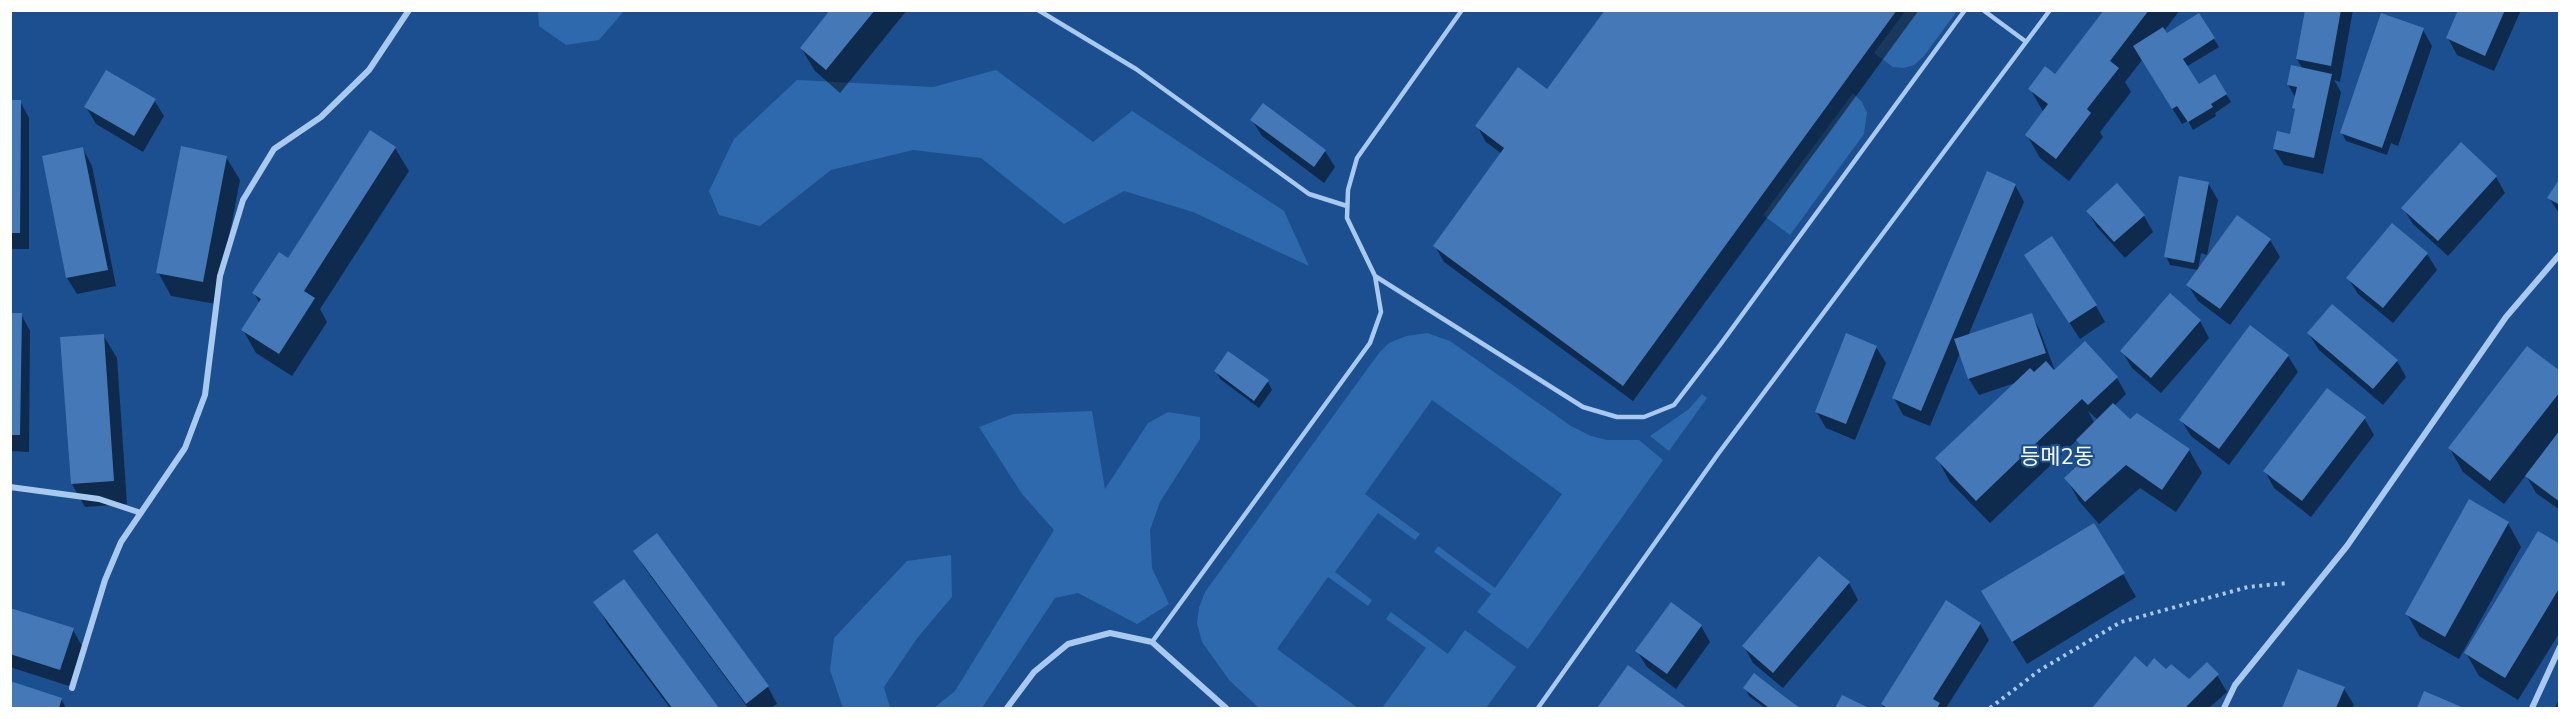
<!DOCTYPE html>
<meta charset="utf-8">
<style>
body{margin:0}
#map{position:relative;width:2570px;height:719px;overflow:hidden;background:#1b4f8f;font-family:"Nunito Sans",sans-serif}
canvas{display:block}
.frame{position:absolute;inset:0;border:12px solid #fff;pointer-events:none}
</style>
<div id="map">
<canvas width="2570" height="719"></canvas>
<div class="frame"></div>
</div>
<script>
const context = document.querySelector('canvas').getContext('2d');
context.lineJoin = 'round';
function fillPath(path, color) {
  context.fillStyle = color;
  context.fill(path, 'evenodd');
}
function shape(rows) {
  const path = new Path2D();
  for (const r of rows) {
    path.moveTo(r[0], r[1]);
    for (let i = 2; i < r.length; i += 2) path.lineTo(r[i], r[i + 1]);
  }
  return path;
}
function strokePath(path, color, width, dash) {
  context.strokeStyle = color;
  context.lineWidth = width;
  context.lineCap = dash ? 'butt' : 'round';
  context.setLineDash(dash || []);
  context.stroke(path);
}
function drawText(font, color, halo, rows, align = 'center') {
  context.font = font + ' "Nunito Sans","Noto Sans KR",sans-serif';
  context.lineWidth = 4.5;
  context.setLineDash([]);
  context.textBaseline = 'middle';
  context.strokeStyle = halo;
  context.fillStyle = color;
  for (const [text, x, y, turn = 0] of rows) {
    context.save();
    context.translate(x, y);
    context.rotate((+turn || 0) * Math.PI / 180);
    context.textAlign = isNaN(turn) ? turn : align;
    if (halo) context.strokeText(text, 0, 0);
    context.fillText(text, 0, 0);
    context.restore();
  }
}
fillPath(shape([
 [538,11,538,10,624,11,599,40,566,45,539,26],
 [1905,11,1957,11,1924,56,1914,65,1903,68,1893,67,1874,53],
 [996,70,1093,142,1132,111,1284,211,1309,266,1193,212,1124,191,1064,224,981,158,913,150,831,170,760,226,719,215,709,191,734,139,797,80,933,87],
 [1853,93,1862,102,1867,113,1864,134,1790,235,1763,215],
 [1427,333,1450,341,1571,426,1591,436,1607,440,1639,440,1663,460,1528,649,1477,612,1491,594,1434,552,1438,546,1495,588,1562,494,1432,400,1365,494,1420,534,1415,540,1378,513,1335,572,1372,600,1368,606,1328,577,1277,649,1358,708,1259,708,1229,680,1202,642,1197,623,1199,608,1205,592,1379,353,1389,343,1406,336],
 [1702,394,1707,398,1669,451,1650,436,1689,409],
 [1092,411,1105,489,1148,423,1168,412,1200,417,1200,439,1160,502,1150,530,1152,568,1169,604,1137,624,1078,593,1055,598,982,708,934,708,955,691,1054,530,1022,494,979,427,1013,414],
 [951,555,952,597,918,637,884,687,890,708,843,708,830,670,834,638,907,561],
 [1391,612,1448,654,1465,630,1516,667,1486,708,1382,708,1426,648,1386,619]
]), '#2e69ad');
fillPath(shape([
 [832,10,907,10,840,93,815,71,801,48],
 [1606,10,1919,10,1633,401,1444,262,1435,246,1502,154,1486,142,1477,126,1548,91],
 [2102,10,2180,10,2164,31,2166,35,2199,15,2219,47,2186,67,2203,94,2215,76,2231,102,2215,113,2216,116,2193,130,2188,121,2182,124,2142,60,2125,82,2131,92,2100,132,2103,137,2069,181,2040,158,2027,135,2044,113,2030,89,2055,76,2104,13],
 [2306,10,2353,10,2340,82,2334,80,2341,92,2323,174,2284,165,2274,149,2291,136,2296,112,2294,108,2296,98,2288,85,2303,70,2297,59],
 [2460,10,2521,10,2494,71,2457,55,2448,38],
 [2423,30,2432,46,2398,146,2391,143,2387,155,2346,141,2342,133],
 [154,100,164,116,143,152,96,124,86,107],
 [10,101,20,101,29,118,29,249,10,249],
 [1252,120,1325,151,1335,167,1324,183,1262,136],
 [395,148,409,171,320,309,327,322,292,376,256,353,243,330,260,304,254,293],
 [83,149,92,166,116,286,77,294,67,278],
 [226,157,240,180,216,304,171,296,158,272],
 [2496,177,2505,193,2448,256,2413,224,2403,208],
 [2560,181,2560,215,2549,198],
 [2208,183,2218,200,2207,255,2201,253,2198,270,2170,265,2166,256],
 [2015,185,2024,202,1968,336,2031,314,2040,331,2055,371,2117,378,2126,394,2114,406,2130,421,2189,450,2202,473,2176,512,2140,488,2099,524,2079,501,2066,478,2088,458,2078,439,1990,523,1950,482,1937,458,2018,382,1979,395,1969,379,1960,353,1930,426,1903,415,1894,398],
 [2088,411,2098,420,2095,424],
 [2117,185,2144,216,2153,232,2125,258,2097,227,2087,211],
 [2270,240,2280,257,2230,325,2198,301,2188,285],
 [2427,254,2437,270,2393,323,2358,294,2348,278],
 [2036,271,2096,306,2105,322,2080,339],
 [10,314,21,314,30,331,29,452,10,451],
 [2200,321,2209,338,2161,393,2132,368,2122,351],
 [2309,334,2397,361,2406,377,2383,405,2319,350],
 [103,335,117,358,127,504,85,507,72,484,61,338],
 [1876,347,1886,363,1855,440,1826,428,1816,411],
 [2288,356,2298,372,2229,465,2191,436,2181,420],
 [1216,371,1268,382,1272,390,1259,408,1220,379],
 [2560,373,2560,510,2536,493,2526,475,2504,504,2463,472,2450,449],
 [2364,418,2374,435,2311,517,2274,488,2265,471],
 [2508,523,2521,547,2459,659,2420,637,2407,614],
 [656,535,768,687,777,704,770,708,748,708,644,567,635,551],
 [2560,546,2560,632,2518,700,2479,676,2466,653],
 [1820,558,1849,583,1858,600,1783,688,1753,663,1744,646],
 [2123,574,2136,597,2027,664,1996,615],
 [624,581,717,708,670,708,608,625,595,602],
 [10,609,73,630,82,646,69,686,10,667],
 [1980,624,1989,640,1946,708,1885,708,1882,705],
 [1701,626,1710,642,1676,689,1647,667,1637,651],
 [2135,659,2147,669,2166,671,2190,681,2217,675,2227,692,2209,708,2093,708],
 [1629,668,1684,708,1599,708],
 [2299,670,2344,689,2354,705,2352,708,2283,708],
 [1755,675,1798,708,1765,708,1749,696,1745,688],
 [10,683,61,699,66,708,10,708],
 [2425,693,2460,708,2418,708],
 [2560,697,2560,708,2555,708]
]), '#0007');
fillPath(shape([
 [830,10,875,10,826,70,800,48],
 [1605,10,1897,10,1623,386,1433,246,1504,148,1475,126,1518,67,1547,89],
 [2104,10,2149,10,2110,61,2119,68,2087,109,2091,113,2056,159,2025,135,2048,104,2028,89,2045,66,2055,74],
 [2305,10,2341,10,2331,66,2296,59],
 [2458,10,2505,10,2485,56,2446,38],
 [2199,13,2215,38,2183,59,2199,84,2215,74,2227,94,2211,104,2213,107,2188,122,2177,106,2172,109,2133,46,2163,27,2167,33],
 [2381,13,2424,28,2382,148,2340,133],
 [2291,65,2332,74,2314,158,2273,149,2277,131,2290,134,2295,109,2292,108,2297,87,2287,85],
 [106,70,156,99,134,136,84,107],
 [10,100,21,100,20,233,10,233],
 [1263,103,1326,150,1314,167,1250,120],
 [370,130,396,147,304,291,315,298,279,354,241,330,261,299,252,293,279,252,288,258],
 [2461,142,2497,176,2438,241,2401,208],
 [181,146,227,156,203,282,156,273],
 [83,147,108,270,66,278,42,156],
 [1987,171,2016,184,1921,411,1892,398],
 [2179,176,2209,182,2194,263,2164,257],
 [2560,178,2560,205,2547,198],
 [2117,183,2145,215,2114,242,2086,211],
 [2237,215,2271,239,2220,309,2186,285],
 [2392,223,2428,253,2383,308,2346,278],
 [2052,236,2097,305,2069,323,2024,255],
 [2170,293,2201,320,2151,378,2120,351],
 [2332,304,2398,360,2373,389,2307,333],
 [10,313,22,313,20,435,10,435],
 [2032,313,2046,353,1968,379,1954,339],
 [2250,325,2289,355,2219,449,2179,420],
 [1846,333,1877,346,1846,424,1815,412],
 [104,334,114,481,71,484,60,337],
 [2085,341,2118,377,2088,405,2082,399,1976,501,1935,458,2030,368,2034,372,2046,361,2054,370],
 [2527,346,2560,371,2560,392,2490,481,2448,448],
 [1228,351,1269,380,1254,401,1214,371],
 [2327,388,2366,417,2302,501,2263,471],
 [2113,403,2130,419,2137,413,2190,449,2162,490,2126,465,2085,502,2064,478,2090,454,2076,440],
 [2560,430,2560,502,2525,476],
 [2469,499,2509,522,2445,637,2405,614],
 [2094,523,2125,573,2012,642,1981,591],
 [2538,531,2560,544,2560,587,2505,678,2464,653],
 [657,533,769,686,746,704,633,551],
 [1819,556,1850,582,1773,673,1742,646],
 [624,579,719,708,672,708,593,602],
 [1946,600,1981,623,1933,699,1940,703,1937,708,1887,708,1881,704],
 [1671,602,1702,625,1667,674,1635,651],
 [10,608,74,628,60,670,10,654],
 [2135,656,2147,667,2154,658,2166,669,2171,664,2189,679,2207,662,2219,674,2185,708,2092,708],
 [1628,665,1687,708,1597,708],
 [2298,669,2345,687,2336,708,2282,708],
 [1754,673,1781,694,1800,708,1769,708,1743,688],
 [10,681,62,698,59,708,10,708],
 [2424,691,2464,708,2417,708],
 [1842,695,1869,708,1835,708]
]), '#4478b7');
strokePath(shape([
 [1990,708,2040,670,2121,622,2248,587,2288,583]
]), '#a9c9ee', 4, [3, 4.5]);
strokePath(shape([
 [1038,10,1136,69,1309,194,1347,206],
 [1983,10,2025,41],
 [1375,276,1583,407,1617,417,1644,417,1674,405,1720,345,1965,10],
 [1152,642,1370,343,1381,312,1375,276,1347,218,1348,190,1357,158,1462,10],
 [1538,708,1718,454,2050,10]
]), '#a9c9ee', 4.5);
strokePath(shape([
 [10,487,99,499,141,513],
 [72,688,105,580,121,542,185,448,205,395,220,276,243,200,274,149,321,117,369,70,409,10],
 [1007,708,1034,672,1068,644,1110,633,1152,642,1226,708],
 [2224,708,2235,685,2347,546,2506,317,2560,254],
 [2532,708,2560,647]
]), '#a9c9ee', 6);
drawText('22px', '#fff', '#1b4f8f', [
 ["등메2동",2057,459]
]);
</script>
